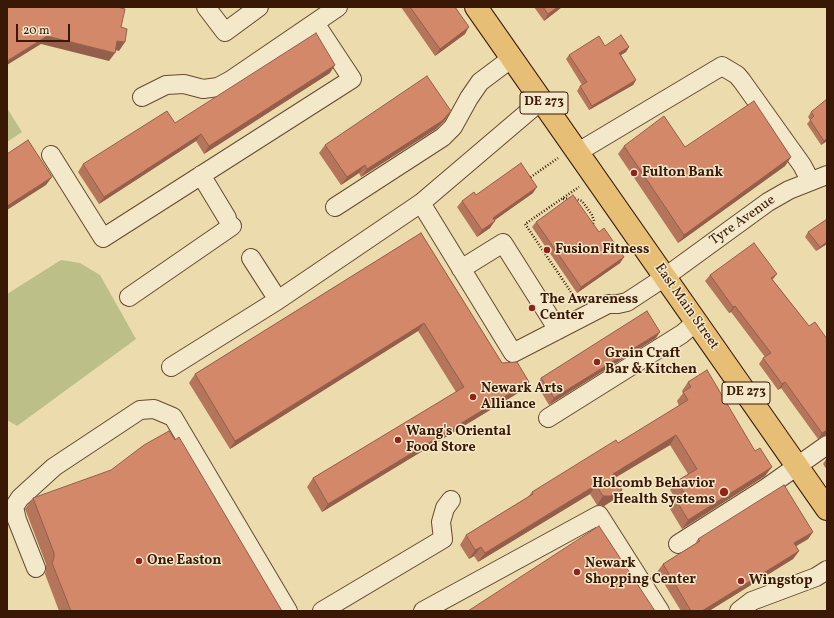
<!DOCTYPE html>
<style>
body{margin:0}
#map{position:relative;width:834px;height:618px;overflow:hidden;background:#ecdcad;font-family:Vollkorn,serif}
canvas{display:block}
.frame{position:absolute;inset:0;border:8px solid #391905;pointer-events:none}
.scale{position:absolute;left:16px;top:24px;width:54px;height:18px;box-sizing:border-box;border:2px solid #391905;border-top:0;padding-left:5px;font-size:12px;line-height:14px;white-space:nowrap;color:#391905;-webkit-text-stroke:3px #f3e8ca;paint-order:stroke}
</style>
<div id="map">
<canvas width="834" height="618"></canvas>
<div class="frame"></div>
<div class="scale">20 m</div>
</div>
<script>
const context = document.querySelector('canvas').getContext('2d');
context.lineJoin = 'round';
function fillPath(path, color) {
  context.fillStyle = color;
  context.fill(path, 'evenodd');
}
function shape(rows) {
  const path = new Path2D();
  for (const r of rows) {
    path.moveTo(r[0], r[1]);
    for (let i = 2; i < r.length; i += 2) path.lineTo(r[i], r[i + 1]);
  }
  return path;
}
function strokePath(path, color, width, dash) {
  context.strokeStyle = color;
  context.lineWidth = width;
  context.lineCap = dash ? 'butt' : 'round';
  context.setLineDash(dash || []);
  context.stroke(path);
}
function drawText(font, color, halo, rows, align = 'center') {
  context.font = font + ' Vollkorn,serif';
  context.lineWidth = 3;
  context.setLineDash([]);
  context.textBaseline = 'middle';
  context.strokeStyle = halo;
  context.fillStyle = color;
  for (const [text, x, y, turn = 0] of rows) {
    context.save();
    context.translate(x, y);
    context.rotate((+turn || 0) * Math.PI / 180);
    context.textAlign = isNaN(turn) ? turn : align;
    if (halo) context.strokeText(text, 0, 0);
    context.fillText(text, 0, 0);
    context.restore();
  }
}
fillPath(shape([
 [7,108,22,132,7,142],
 [61,260,80,263,100,275,136,339,17,426,7,420,7,294]
]), '#bcbf87');
const minor = shape([
 [206,7,225,32,259,7],
 [142,97,166,85,184,84,203,89,218,87,231,80,338,7],
 [578,152,722,66,737,75,742,81,802,165,810,180],
 [51,155,103,238,352,79,315,23],
 [201,175,227,218],
 [421,203,513,353,608,304,618,304,627,302,665,277,768,202,789,190,827,175],
 [335,207,443,137,453,127,469,98,480,82,512,58],
 [251,258,278,300],
 [461,269,503,243,558,330],
 [129,297,232,226],
 [171,367,278,300,421,203,542,100],
 [548,418,682,334,696,322],
 [678,544,766,488,827,445],
 [36,568,17,520,14,507,20,498,54,467,140,410,154,409,173,417,288,611],
 [322,611,443,539,441,522,445,508,451,500],
 [423,611,599,515,660,611],
 [739,611,752,601,816,577,827,570]
]);
const major = shape([
 [476,7,827,509]
]);
strokePath(minor, '#664a2f', 20);
strokePath(major, '#391905', 24);
strokePath(shape([
 [528,179,558,158],
 [563,199,573,198,582,201,592,215,594,221,592,226],
 [571,292,525,224,579,187]
]), '#391905', 2.5, [1, 2]);
strokePath(minor, '#f3e8ca', 18);
strokePath(major, '#e6be76', 22);
fillPath(shape([
 [401,7,455,7,465,34,435,56],
 [534,7,562,7,544,21],
 [605,46,629,47,626,52,621,55,636,80,633,85,589,110,577,91,580,86,582,85,566,59,569,55],
 [330,73,204,154,196,141,99,204,78,172,83,164,175,123],
 [827,99,827,141,821,145,807,124,810,120,808,117,811,112],
 [451,111,445,120,436,129,361,177,359,173,341,185,319,153,325,145],
 [624,146,685,147,791,157,785,166,678,243,618,154],
 [533,193,494,220,490,228,477,237,457,207,462,201,476,195],
 [536,222,599,232,624,257,620,263,577,293,532,227],
 [808,232,827,244,816,251,805,237],
 [421,233,502,363,523,390,322,512,307,487,313,478,456,392,418,331,230,449,189,383,195,374],
 [710,275,773,280,809,326,827,339,827,435,818,439,781,388,778,390,759,364,763,358,765,357,731,312,729,313,705,281],
 [656,338,549,405,537,385,541,378],
 [688,382,765,476,682,529,670,509,676,499,670,490,677,481,688,474,670,445,615,478,622,490,615,499,604,506,597,505,590,494,478,562,474,556,469,559,460,545,466,535,528,497,532,492,618,443,679,406,677,401,683,393,682,391],
 [827,458,827,470,823,464],
 [33,498,282,611,59,611,45,574,46,569,46,564,25,509],
 [813,532,808,539,796,546,799,551,793,559,709,611,681,611,657,572,663,564,695,544,698,539]
]), '#b5755b');
fillPath(shape([
 [558,7,562,7,544,21,548,14],
 [469,27,465,34,435,56,440,49],
 [47,36,115,53,109,61,41,44,7,65,7,61],
 [117,41,125,42,119,51,111,49],
 [629,47,626,52,616,58,619,53],
 [335,65,330,73,204,154,209,146],
 [636,80,633,85,589,110,592,106],
 [451,111,445,120,436,129,361,177,367,169],
 [201,134,196,141,99,204,104,197],
 [827,139,827,141,821,145,824,141],
 [791,157,785,166,678,243,684,235],
 [365,165,359,173,341,185,347,177],
 [52,177,46,185,7,210,7,206],
 [537,187,533,193,488,225,493,218],
 [495,221,490,228,477,237,482,230],
 [827,242,827,244,816,251,820,247],
 [624,257,620,263,577,293,581,287],
 [777,274,773,279,767,284,771,278],
 [735,306,731,312,729,313,733,307],
 [424,323,418,331,230,449,235,441],
 [660,332,656,338,549,405,554,398],
 [529,382,523,390,322,512,328,504],
 [785,382,781,388,778,390,782,384],
 [827,430,827,435,818,439,822,433],
 [676,435,670,445,606,483,613,474],
 [772,467,765,476,682,529,688,520],
 [596,485,590,494,478,562,485,553],
 [622,490,615,499,604,506,597,505,603,496],
 [813,532,808,539,788,551,794,543],
 [481,547,474,556,469,559,475,550],
 [799,551,793,559,709,611,702,611]
]), '#945f4a');
const building = shape([
 [7,7,117,7,125,9,121,27,127,29,125,42,117,41,115,53,47,36,7,61,7,7],
 [410,7,455,7,469,27,440,49,410,7],
 [543,7,558,7,548,14,543,7],
 [316,33,335,65,209,146,201,134,104,197,83,164,167,111,175,123,316,33],
 [621,35,629,47,619,53,636,80,592,106,580,86,587,82,569,55,599,36,605,46,621,35],
 [427,76,451,111,442,121,367,169,365,165,347,177,325,145,427,76],
 [827,99,827,139,824,141,810,120,814,116,811,112,827,99],
 [754,101,791,157,684,235,624,146,664,116,685,147,754,101],
 [28,140,52,177,7,206,7,154,28,140],
 [521,163,537,187,493,218,495,221,482,230,462,201,474,192,476,195,521,163],
 [573,195,599,232,604,228,624,257,581,287,536,222,573,195],
 [827,219,827,242,820,247,808,232,827,219],
 [421,233,502,363,517,362,529,382,328,504,313,478,464,387,424,323,235,441,195,374,421,233],
 [754,243,777,274,771,278,809,326,815,322,827,339,827,430,822,433,785,382,782,384,763,358,771,353,735,306,733,307,710,275,754,243],
 [647,311,660,332,554,398,541,378,647,311],
 [707,370,755,451,760,448,772,467,688,520,676,500,685,494,677,481,697,469,676,435,613,474,622,490,610,496,603,496,596,485,485,553,481,547,475,550,466,535,533,494,532,492,616,440,618,443,688,400,683,392,691,387,688,382,707,370],
 [169,431,175,440,179,437,282,611,71,611,52,563,54,558,54,553,33,498,111,470,144,445,169,431],
 [784,485,813,532,794,543,799,551,702,611,691,611,663,564,700,541,698,539,784,485],
 [599,526,655,611,468,611,599,526]
]);
fillPath(building, '#d3886a');
strokePath(building, '#945f4a', 1);
for (const [x, y, r, color] of [
 [634,173,4,"#8f2418"],
 [547,250,4,"#8f2418"],
 [532,308,4,"#8f2418"],
 [597,362,4,"#8f2418"],
 [473,397,4,"#8f2418"],
 [398,440,4,"#8f2418"],
 [724,492,5,"#8f2418"],
 [139,561,4,"#8f2418"],
 [577,572,4,"#8f2418"],
 [741,581,4,"#8f2418"]
]) {
  const dot = new Path2D();
  dot.arc(x, y, r, 0, 2 * Math.PI);
  context.fillStyle = color;
  context.fill(dot);
  strokePath(dot, '#f3e8ca', 1.5);
}
for (const [x, y, w] of [
 [544,103,48],
 [746,393,48]
]) {
  const box = new Path2D();
  box.roundRect(x - w / 2, y - 11, w, 22, 3);
  context.fillStyle = '#f3e8ca';
  context.fill(box);
  strokePath(box, '#391905', 1);
}
drawText('bold 13px', '#391905', null, [
 ["DE 273",544,103],
 ["DE 273",746,393]
]);
drawText('bold 14px', '#391905', '#f3e8ca', [
 ["Fulton Bank",642,173],
 ["Fusion Fitness",555,250],
 ["The Awareness",540,300],
 ["Center",540,316],
 ["Grain Craft",605,354],
 ["Bar & Kitchen",605,370],
 ["Newark Arts",481,389],
 ["Alliance",481,405],
 ["Wang's Oriental",406,432],
 ["Food Store",406,448],
 ["Holcomb Behavior",715,484,"right"],
 ["Health Systems",715,500,"right"],
 ["One Easton",147,561],
 ["Newark",585,564],
 ["Shopping Center",585,580],
 ["Wingstop",749,581]
], 'left');
drawText('14px', '#391905', '#f3e8ca', [
 ["Tyre Avenue",743,221,-35],
 ["East Main Street",686,307,55]
]);
</script>
